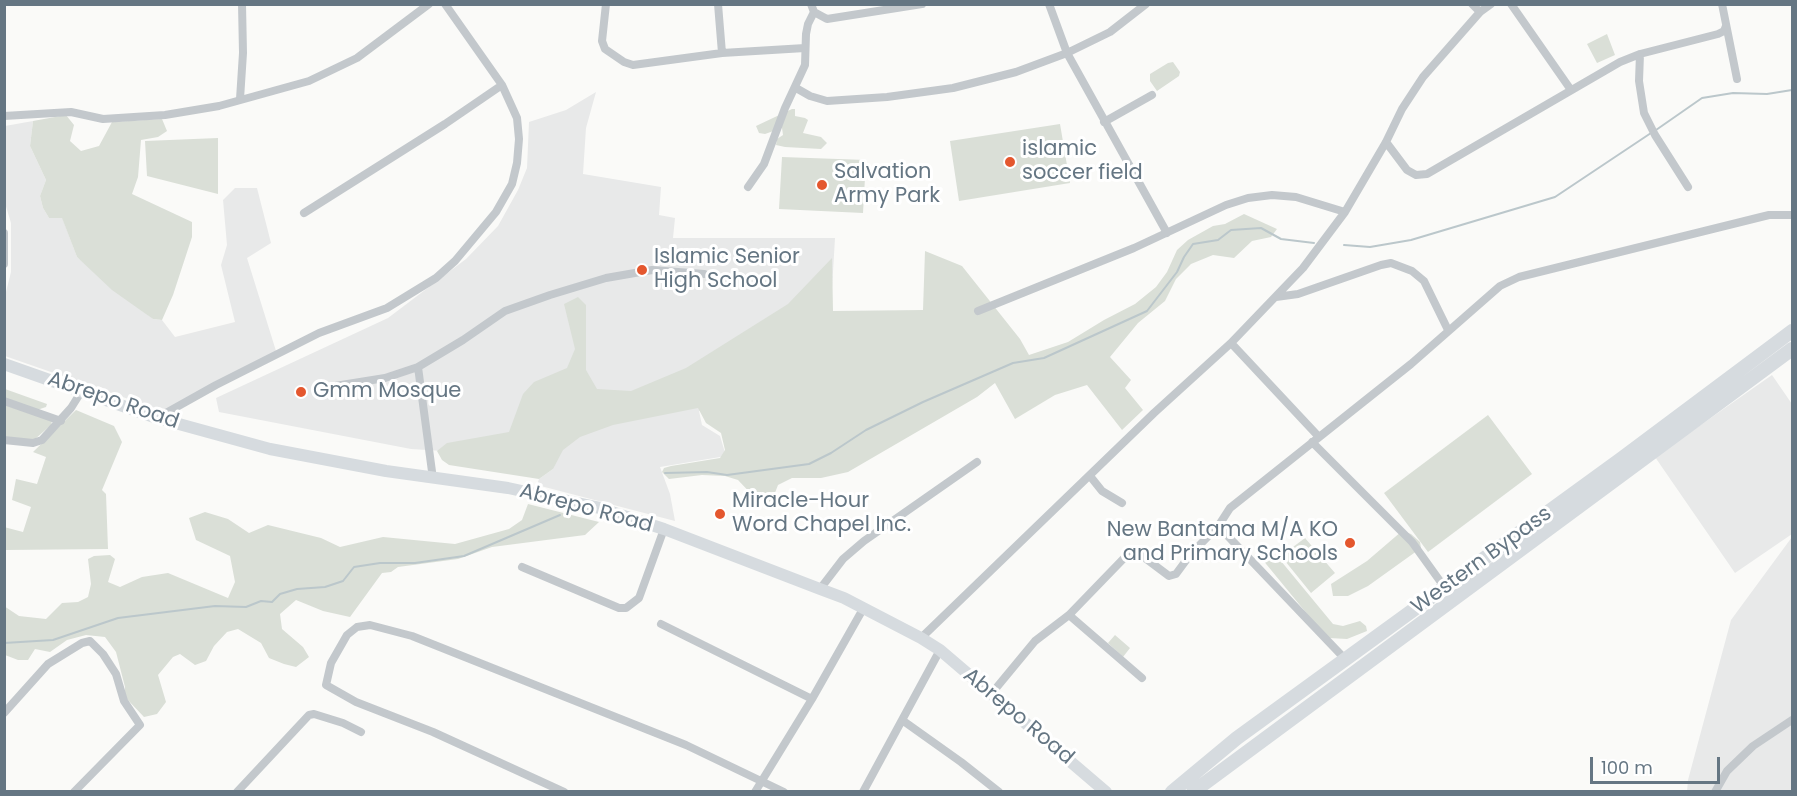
<!DOCTYPE html>
<style>
body{margin:0}
#map{position:relative;width:1797px;height:796px;overflow:hidden;background:#fafaf8;font-family:Poppins,sans-serif}
canvas{display:block}
.frame{position:absolute;inset:0;border:6px solid #657683;pointer-events:none}
.scale{position:absolute;left:1590px;top:757px;width:130px;height:27px;box-sizing:border-box;border:3px solid #657683;border-top:0;padding-left:8px;font-size:18px;line-height:21px;white-space:nowrap;color:#657683;-webkit-text-stroke:4px #fff;paint-order:stroke}
</style>
<div id="map">
<canvas width="1797" height="796"></canvas>
<div class="frame"></div>
<div class="scale">100 m</div>
</div>
<script>
const context = document.querySelector('canvas').getContext('2d');
context.lineJoin = 'round';
function fillPath(path, color) {
  context.fillStyle = color;
  context.fill(path, 'evenodd');
}
function shape(rows) {
  const path = new Path2D();
  for (const r of rows) {
    path.moveTo(r[0], r[1]);
    for (let i = 2; i < r.length; i += 2) path.lineTo(r[i], r[i + 1]);
  }
  return path;
}
function strokePath(path, color, width, dash) {
  context.strokeStyle = color;
  context.lineWidth = width;
  context.lineCap = dash ? 'butt' : 'round';
  context.setLineDash(dash || []);
  context.stroke(path);
}
function drawText(font, color, halo, rows, align = 'center') {
  context.font = font + ' Poppins,sans-serif';
  context.lineWidth = 6;
  context.setLineDash([]);
  context.textBaseline = 'middle';
  context.strokeStyle = halo;
  context.fillStyle = color;
  for (const [text, x, y, turn = 0] of rows) {
    context.save();
    context.translate(x, y);
    context.rotate((+turn || 0) * Math.PI / 180);
    context.textAlign = isNaN(turn) ? turn : align;
    if (halo) context.strokeText(text, 0, 0);
    context.fillText(text, 0, 0);
    context.restore();
  }
}
fillPath(shape([
 [596,92,586,128,583,174,661,187,659,215,675,218,673,238,835,238,827,373,717,407,699,411,702,425,720,436,726,456,660,467,670,494,675,521,537,485,539,479,553,469,443,451,411,449,219,412,216,398,388,318,466,259,498,226,518,190,527,168,529,122,566,110],
 [33,121,30,146,46,180,40,196,43,208,49,218,62,217,77,257,153,319,162,320,175,337,235,322,221,265,227,245,223,200,235,188,257,188,271,243,247,258,276,351,163,411,5,356,5,296,11,272,11,223,5,203,5,126],
 [1772,375,1792,404,1792,534,1735,573,1655,457],
 [1792,537,1792,791,1687,792,1688,780,1731,620]
]), '#e8e9e9');
fillPath(shape([
 [1607,34,1615,55,1597,63,1587,44],
 [1173,62,1180,72,1179,76,1157,91,1150,81,1150,74,1168,63],
 [792,109,795,109,795,116,805,118,808,120,803,133,821,137,827,143,821,149,785,147,776,145,777,139,783,135,782,128,765,134,759,133,756,126],
 [66,115,74,125,70,141,81,151,99,146,112,122,162,119,167,131,158,137,141,140,138,177,132,194,192,222,192,237,173,295,162,320,153,319,112,290,77,257,62,218,49,218,43,208,40,196,46,180,30,146,33,121],
 [1060,124,1070,183,959,201,950,141],
 [218,138,218,194,147,176,145,141],
 [782,157,866,160,863,213,779,209],
 [1244,214,1277,229,1271,237,1252,241,1234,258,1213,255,1191,264,1176,279,1165,301,1138,323,1110,357,1131,380,1125,388,1143,410,1122,430,1087,385,1055,395,1015,419,995,383,977,397,848,472,821,478,792,478,778,485,773,498,768,503,756,499,738,480,725,476,702,475,669,479,662,472,664,468,671,466,720,458,725,450,721,433,706,423,698,408,613,425,580,437,563,450,553,469,539,479,449,465,442,460,437,451,447,443,509,432,523,394,534,382,567,368,575,349,564,304,578,297,586,305,586,370,597,389,631,391,686,368,788,304,832,258,833,311,923,310,925,251,962,266,1020,339,1029,355,1068,342,1104,320,1135,304,1156,287,1167,272,1177,250,1188,240,1213,226,1225,224],
 [5,389,47,404,46,407,37,410,5,398],
 [5,405,52,421,51,425,34,440,5,437],
 [76,410,114,426,122,442,102,490,106,494,108,549,5,550,4,527,23,532,31,507,12,500,16,479,37,484,46,457,33,452],
 [1488,415,1532,474,1428,552,1384,493],
 [528,504,599,522,585,535,492,547,458,559,398,567,391,572,382,573,350,617,323,611,296,600,280,614,282,629,303,647,309,657,296,667,284,664,269,658,261,643,238,629,227,632,214,646,206,661,195,665,180,654,173,657,158,675,166,702,157,714,144,717,125,697,125,687,116,652,105,637,86,635,67,640,50,652,35,649,28,660,18,660,5,655,4,606,19,616,46,619,62,603,78,602,88,597,91,584,88,559,94,556,110,555,115,559,108,582,120,587,142,577,168,573,228,598,235,582,230,556,196,540,189,518,205,512,228,519,249,533,268,525,321,538,340,547,383,537,455,544,509,529,522,520],
 [1402,531,1411,534,1420,542,1421,548,1368,586,1348,596,1333,596,1331,584,1367,561],
 [1305,538,1335,573,1311,593,1281,556],
 [1268,553,1276,555,1333,624,1343,626,1360,621,1366,626,1367,631,1347,639,1329,638,1317,626,1262,559],
 [1115,635,1130,648,1123,657,1108,643]
]), '#dadfd7');
strokePath(shape([
 [1656,130,1702,98,1733,93,1767,94,1792,90],
 [1344,245,1370,247,1411,240,1555,197,1651,133],
 [665,473,707,472,727,475,809,464,831,453,866,430,923,402,1013,363,1044,358,1147,311,1177,272,1184,257,1193,244,1218,240,1231,230,1261,228,1281,239,1314,243],
 [4,643,53,640,118,618,215,606,246,607,261,601,272,602,280,594,297,589,325,587,343,581,354,567,380,563,415,563,464,556,560,515]
]), '#bbc7cb', 2);
strokePath(shape([
 [606,4,602,41,605,49,624,62,633,65,722,53,805,48],
 [718,4,722,53],
 [1049,4,1067,53,1167,233],
 [1511,4,1571,90],
 [1722,4,1737,79],
 [814,12,827,19,922,4],
 [1480,12,1491,4],
 [1640,54,1639,81,1644,113,1655,135,1688,187],
 [796,88,810,96,827,101,887,97,953,88,1016,72,1067,53,1110,32,1146,4],
 [240,99,243,53,242,4],
 [4,116,71,112,103,119,165,115,219,106,309,81,357,58,429,4],
 [1104,122,1152,95],
 [1386,142,1407,170,1416,175,1427,174,1620,62,1640,54,1718,34,1724,31,1726,26],
 [748,187,764,164,785,108,805,65,806,34,808,24,814,12,811,4],
 [304,213,445,124,502,85],
 [4,233,4,264],
 [1276,297,1298,294,1381,265,1391,263,1412,271,1424,281,1448,330],
 [978,311,1134,248,1226,205,1248,198,1272,195,1296,197,1345,212],
 [1231,343,1319,437],
 [335,386,385,378,418,367],
 [4,401,61,421],
 [157,418,216,385,319,333,387,308,436,278,455,261,496,212,512,184,517,163,519,139,517,118,502,85,445,4],
 [4,440,33,443,42,440,71,408,81,392],
 [1312,442,1412,542,1445,588],
 [1090,476,1102,491,1122,503],
 [433,479,418,367,463,340,505,311,550,295,606,278,652,270,704,274],
 [522,567,619,608,626,608,639,598,664,529],
 [820,589,843,559,864,541,977,462],
 [1069,615,1142,678],
 [661,624,812,699],
 [921,638,1154,413,1231,343,1303,268,1345,212,1386,142,1402,109,1423,77,1480,12,1472,4],
 [1346,660,1223,531,1219,525,1230,508,1411,364,1500,286,1519,277,1769,215,1792,215],
 [992,693,1035,641,1069,615,1129,553,1137,552,1169,576,1176,574,1190,555,1219,525],
 [4,713,48,664,82,643,90,641,103,654,116,674,124,701,140,725,74,792],
 [902,720,961,762,999,792],
 [237,792,309,715,314,714,343,723,361,732],
 [564,792,433,732,356,702,326,685,331,663,347,635,357,627,370,625,412,636,686,745,784,792],
 [755,792,812,699,863,609],
 [863,792,940,650],
 [1715,792,1727,771,1753,746,1792,720]
]), '#c3c8cc', 8);
strokePath(shape([
 [4,364,157,418,270,449,386,471,508,488,596,507,664,529,820,589,844,598,921,638,940,650,1106,792]
]), '#d6dbdf', 12);
strokePath(shape([
 [1172,792,1237,738,1621,459,1792,331],
 [1193,792,1792,349]
]), '#d6dbdf', 14);
for (const [x, y, r, color] of [
 [1010,162,6,"#e4572e"],
 [822,185,6,"#e4572e"],
 [642,270,6,"#e4572e"],
 [301,392,6,"#e4572e"],
 [720,514,6,"#e4572e"],
 [1350,543,6,"#e4572e"]
]) {
  const dot = new Path2D();
  dot.arc(x, y, r, 0, 2 * Math.PI);
  context.fillStyle = color;
  context.fill(dot);
  strokePath(dot, '#fff', 2);
}
drawText('21px', '#657683', '#fff', [
 ["islamic",1022,150],
 ["soccer field",1022,174],
 ["Salvation",834,173],
 ["Army Park",834,197],
 ["Islamic Senior",654,258],
 ["High School",654,282],
 ["Gmm Mosque",313,392],
 ["Miracle-Hour",732,502],
 ["Word Chapel Inc.",732,526],
 ["New Bantama M/A KO",1338,531,"right"],
 ["and Primary Schools",1338,555,"right"]
], 'left');
drawText('21px', '#657683', '#fff', [
 ["Abrepo Road",113,401,19],
 ["Abrepo Road",586,509,15],
 ["Western Bypass",1482,561,-36],
 ["Abrepo Road",1018,717,40]
]);
</script>
